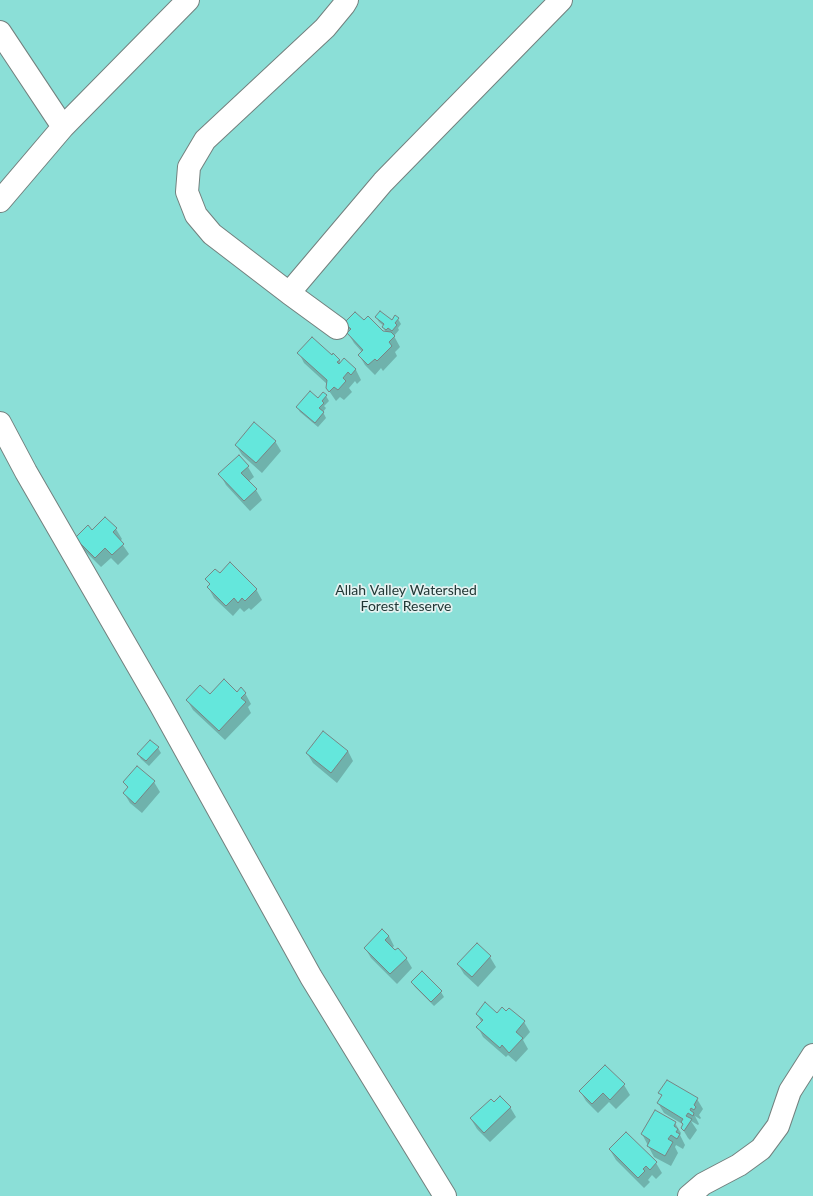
<!DOCTYPE html>
<style>
body{margin:0}
canvas{display:block;background:#e4f2f1}
</style>
<canvas width="813" height="1196"></canvas>
<script>
const context = document.querySelector('canvas').getContext('2d');
context.lineJoin = 'round';
function fillPath(path, color) {
  context.fillStyle = color;
  context.fill(path, 'evenodd');
}
function shape(rows) {
  const path = new Path2D();
  for (const r of rows) {
    path.moveTo(r[0], r[1]);
    for (let i = 2; i < r.length; i += 2) path.lineTo(r[i], r[i + 1]);
  }
  return path;
}
function strokePath(path, color, width, dash) {
  context.strokeStyle = color;
  context.lineWidth = width;
  context.lineCap = dash ? 'butt' : 'round';
  context.setLineDash(dash || []);
  context.stroke(path);
}
function drawText(font, color, halo, rows, align = 'center') {
  context.font = font + ' Lato,sans-serif';
  context.lineWidth = 3.5;
  context.setLineDash([]);
  context.textBaseline = 'middle';
  context.strokeStyle = halo;
  context.fillStyle = color;
  for (const [text, x, y, turn = 0] of rows) {
    context.save();
    context.translate(x, y);
    context.rotate((+turn || 0) * Math.PI / 180);
    context.textAlign = isNaN(turn) ? turn : align;
    if (halo) context.strokeText(text, 0, 0);
    context.fillText(text, 0, 0);
    context.restore();
  }
}
fillPath(shape([
 [0,0,813,0,813,1196,0,1196]
]), '#8bdfd7');
fillPath(shape([
 [376,317,392,321,398,319,401,324,398,328,399,330,394,336,400,347,395,352,397,356,383,371,381,368,375,375,365,365,359,355,362,352,354,343,348,333,350,331,346,323,364,322,382,332,386,332,383,327,384,326,379,322],
 [299,353,332,357,339,360,341,364,344,359,356,370,361,380,357,384,355,381,349,388,352,392,344,400,340,397,336,401,327,388,327,384,304,363],
 [326,396,329,401,324,406,326,408,323,412,326,418,318,427,300,412,297,407],
 [275,441,281,451,262,473,242,455,236,445],
 [239,457,248,467,254,477,248,482,256,490,262,500,250,511,226,485,220,474],
 [116,529,122,539,120,541,129,554,118,565,111,558,101,567,82,548,76,538,92,531],
 [220,575,256,589,262,600,251,610,249,608,244,612,240,608,233,616,214,598,208,587,210,585,207,579],
 [237,693,245,693,251,704,248,707,251,713,225,740,193,710,187,700,210,695],
 [158,748,161,753,149,766,141,759,138,754],
 [348,751,353,761,337,783,313,763,307,753],
 [154,782,160,792,142,813,130,803,124,793,128,788,124,783],
 [389,936,394,946,392,948,406,958,412,968,397,984,371,958,365,948],
 [477,944,490,957,496,967,478,987,464,974,458,964],
 [412,983,441,992,444,997,434,1006,415,987],
 [477,1014,524,1022,530,1032,523,1040,528,1049,516,1062,508,1055,506,1057,483,1037,478,1027,482,1023],
 [624,1085,630,1095,616,1109,609,1102,598,1113,586,1101,580,1091],
 [660,1093,697,1099,703,1109,699,1115,701,1118,700,1119,695,1116,699,1124,698,1125,691,1121,697,1130,690,1140,688,1138,682,1128,684,1125,664,1113,658,1103,662,1097],
 [494,1103,510,1107,516,1117,490,1142,477,1129,471,1119],
 [655,1111,675,1123,681,1133,680,1135,685,1145,683,1149,676,1145,675,1147,678,1153,671,1166,654,1157,642,1134],
 [626,1134,656,1163,662,1173,656,1179,652,1175,648,1180,650,1182,644,1188,616,1160,610,1150]
]), '#0003');
const building = shape([
 [380,311,392,320,395,315,399,318,395,323,397,325,392,331,388,328,386,330,382,327,384,324,375,317,380,311],
 [355,312,364,320,368,316,383,331,391,332,395,336,389,342,392,346,377,361,375,359,368,365,358,355,363,350,347,333,351,329,344,323,355,312],
 [312,337,332,355,333,353,340,360,337,362,339,364,344,358,356,369,351,375,348,372,343,378,346,381,338,390,334,387,329,392,326,388,327,380,297,353,312,337],
 [310,391,318,398,323,392,327,395,322,401,324,403,319,408,324,412,315,423,296,407,310,391],
 [254,422,276,441,256,463,235,445,254,422],
 [239,455,249,466,241,473,257,489,244,501,218,474,239,455],
 [105,517,117,528,113,532,124,544,112,555,105,548,95,558,75,538,88,525,92,530,105,517],
 [230,562,257,589,245,601,242,598,238,603,234,598,226,606,207,587,210,584,205,579,215,569,220,573,230,562],
 [224,679,237,692,241,687,246,693,241,698,246,702,219,731,186,700,200,685,210,694,224,679],
 [323,731,348,751,331,773,306,753,323,731],
 [150,740,159,747,146,761,137,754,150,740],
 [137,766,155,781,135,804,123,793,128,787,123,782,137,766],
 [382,929,389,936,385,940,395,950,398,948,407,958,390,974,364,948,382,929],
 [477,943,491,956,472,977,457,964,477,943],
 [422,971,442,991,431,1002,411,982,422,971],
 [485,1002,497,1013,502,1007,506,1011,509,1008,525,1021,516,1032,523,1038,509,1053,502,1045,500,1048,476,1027,483,1020,476,1014,485,1002],
 [605,1065,625,1084,610,1100,603,1093,592,1104,579,1091,605,1065],
 [667,1080,698,1098,694,1105,696,1107,694,1110,691,1108,690,1110,694,1113,693,1116,688,1113,686,1116,692,1119,684,1131,681,1128,683,1124,681,1122,683,1119,657,1103,662,1095,658,1093,667,1080],
 [500,1096,511,1107,484,1133,470,1118,491,1099,494,1102,500,1096],
 [655,1110,676,1122,674,1126,678,1129,676,1132,680,1134,677,1139,671,1135,668,1139,673,1142,665,1156,647,1146,650,1140,641,1134,655,1110],
 [626,1132,657,1162,650,1170,646,1166,643,1169,645,1171,638,1178,609,1149,626,1132]
]);
fillPath(building, '#64e7dc');
strokePath(building, '#788584', 1);
const minor = shape([
 [0,32,63,127],
 [0,201,63,127,188,0],
 [289,293,383,182,561,0],
 [337,328,289,293,212,234,196,215,187,192,189,167,205,140,325,28,344,5,347,0],
 [0,423,26,472,161,706,311,977,445,1196],
 [689,1196,703,1184,739,1165,761,1149,778,1126,790,1091,813,1055]
]);
strokePath(minor, '#73807e', 24);
strokePath(minor, '#fff', 22);
drawText('14px', '#213735', '#e4f2f1', [
 ["Allah Valley Watershed",406,590],
 ["Forest Reserve",406,606]
]);
</script>
